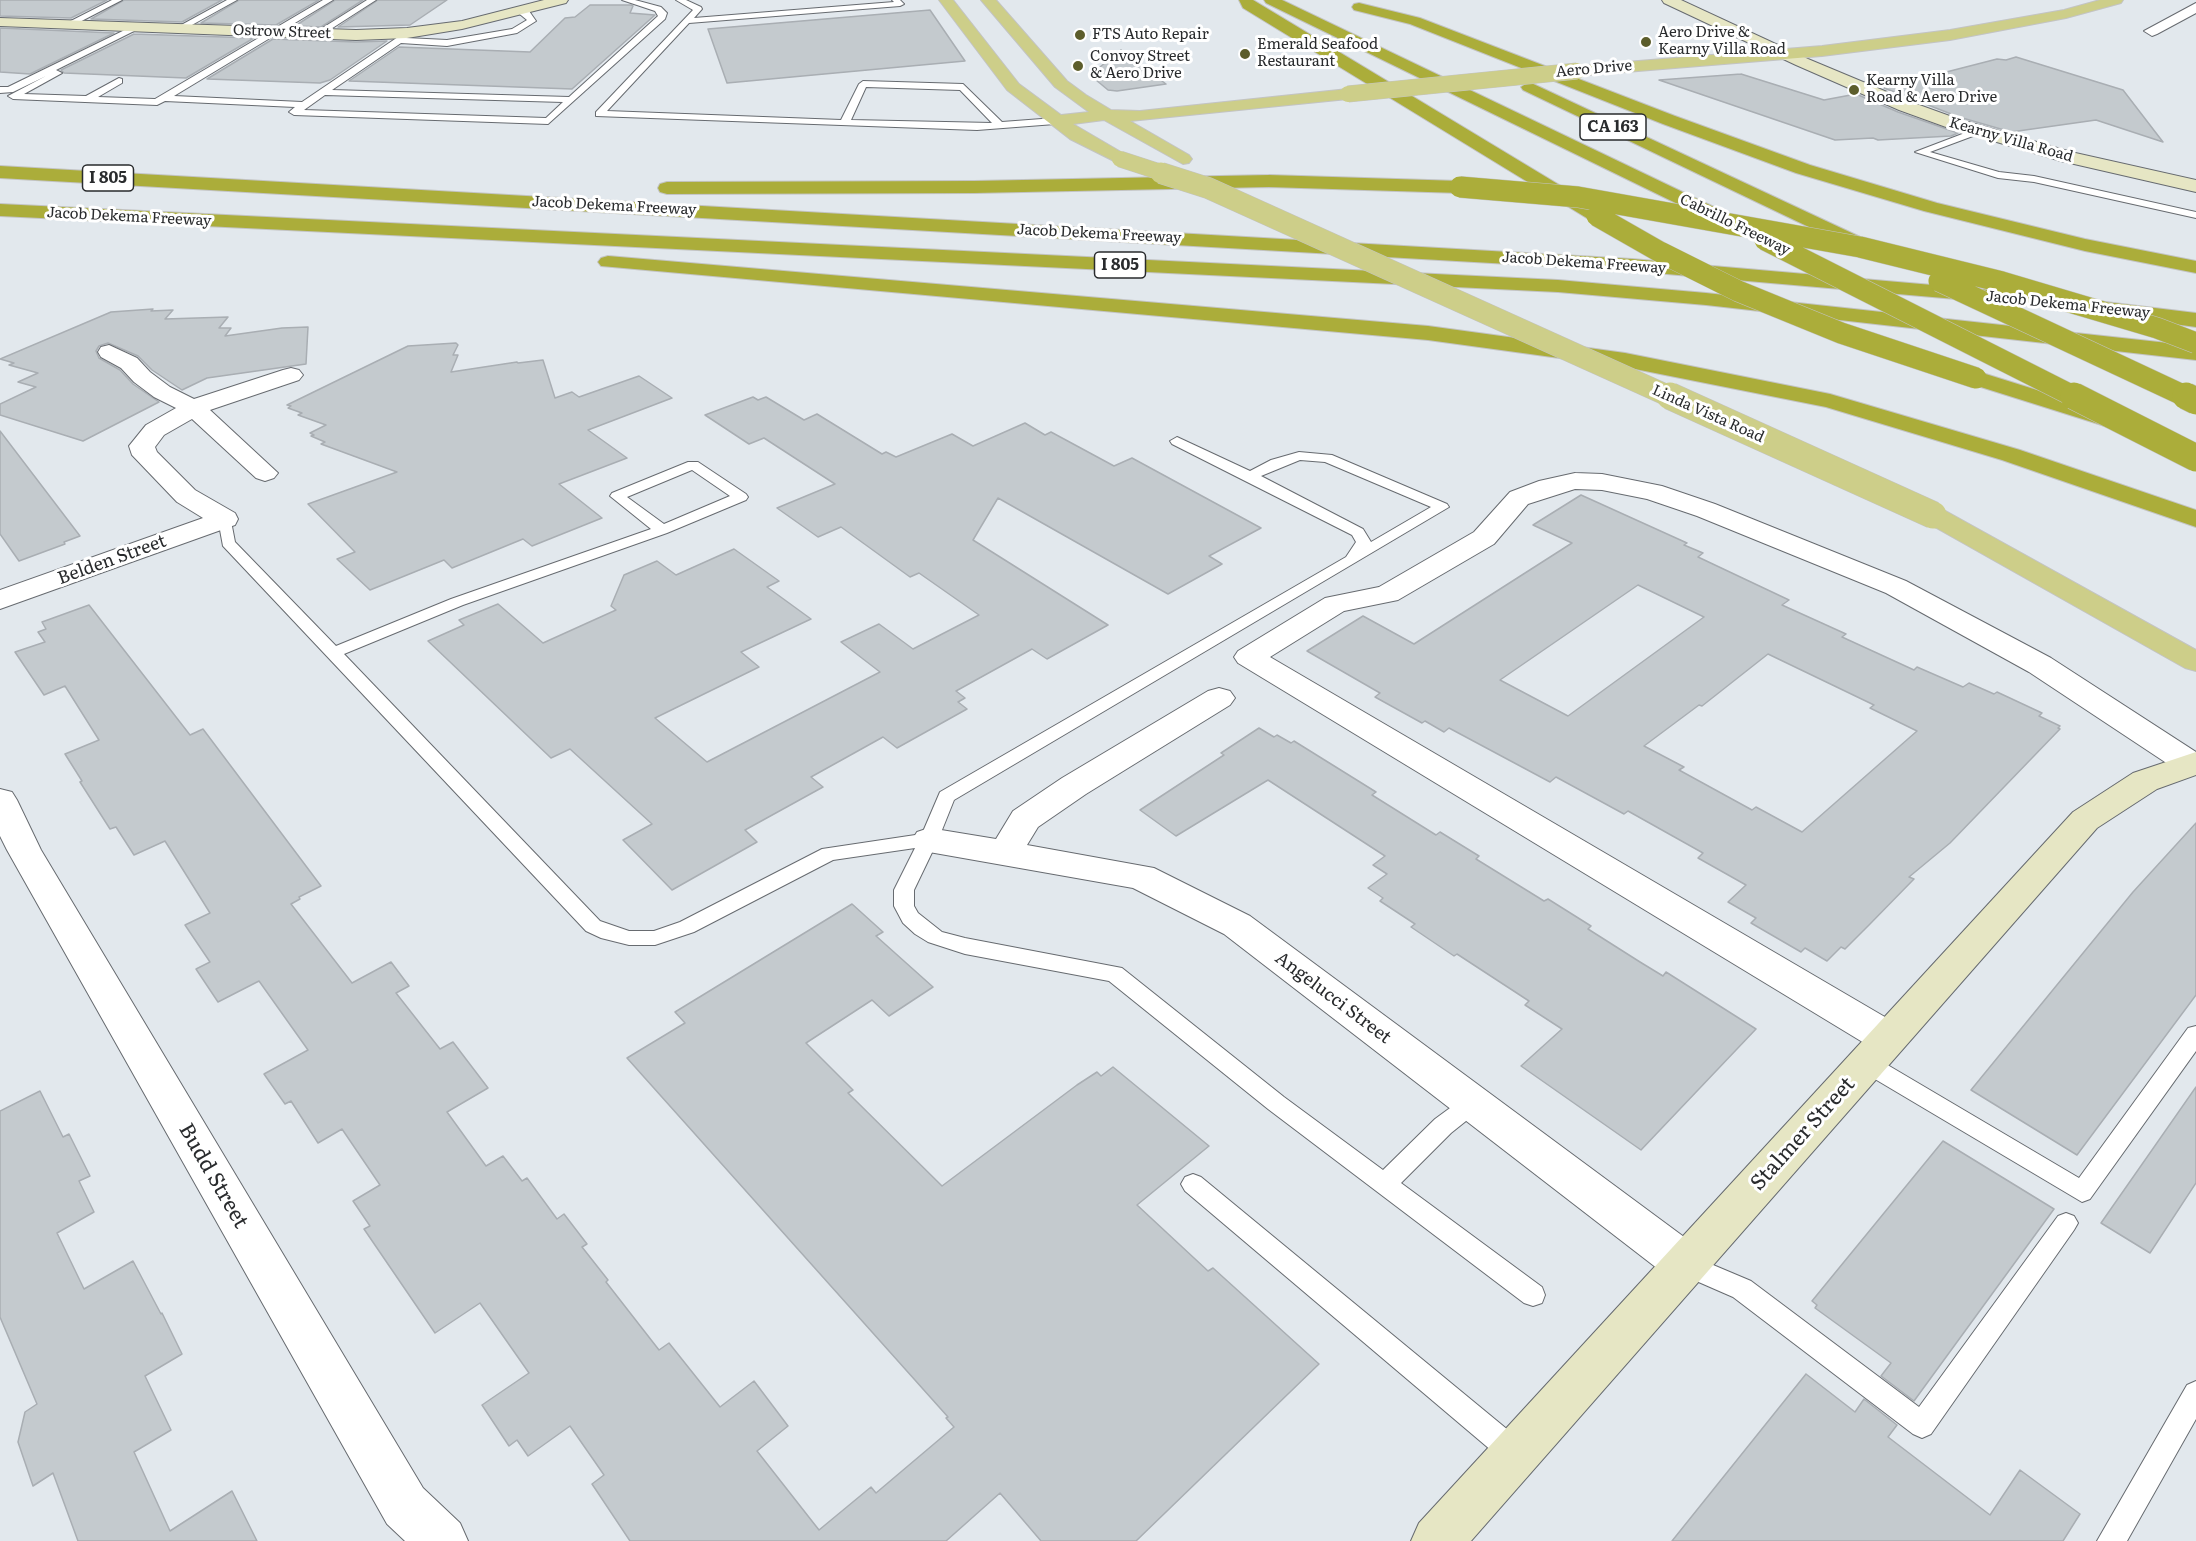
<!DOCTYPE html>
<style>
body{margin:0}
canvas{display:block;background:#e2e8ed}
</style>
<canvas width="2196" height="1541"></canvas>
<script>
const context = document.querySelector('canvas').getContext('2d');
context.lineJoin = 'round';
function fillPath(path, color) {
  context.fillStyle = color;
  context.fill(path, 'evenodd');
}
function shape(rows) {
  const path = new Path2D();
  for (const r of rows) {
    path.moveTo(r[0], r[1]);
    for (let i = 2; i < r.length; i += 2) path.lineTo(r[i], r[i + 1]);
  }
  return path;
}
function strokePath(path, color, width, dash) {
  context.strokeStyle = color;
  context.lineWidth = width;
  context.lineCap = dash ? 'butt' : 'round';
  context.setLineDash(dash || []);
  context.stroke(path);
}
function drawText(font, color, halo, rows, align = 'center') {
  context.font = font + ' Literata,serif';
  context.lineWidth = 6;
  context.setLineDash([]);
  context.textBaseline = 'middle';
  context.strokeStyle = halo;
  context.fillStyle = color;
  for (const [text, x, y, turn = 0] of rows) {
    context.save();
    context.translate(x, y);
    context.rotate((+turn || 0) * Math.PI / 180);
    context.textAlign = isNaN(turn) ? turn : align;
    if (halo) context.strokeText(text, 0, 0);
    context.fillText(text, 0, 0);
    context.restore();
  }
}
const building = shape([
 [0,0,107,0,71,18,0,16,0,0],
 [124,0,222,0,182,22,91,19,124,0],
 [239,0,319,0,276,25,201,23,239,0],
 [335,0,363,0,321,27,295,26,335,0],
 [378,0,447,0,410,25,338,27,378,0],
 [590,5,631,5,633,6,630,13,655,15,572,89,349,81,399,47,530,52,565,18,575,17,590,5],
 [930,10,965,61,727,83,708,29,930,10],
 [0,28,114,33,30,74,0,72,0,28],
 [134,34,254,38,186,78,64,73,61,70,134,34],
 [273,39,356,42,387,41,330,80,320,83,207,79,273,39],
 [1121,50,1166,84,1117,91,1108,90,1090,75,1121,50],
 [2016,57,2123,90,2163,142,2096,120,2011,132,1959,117,1884,88,1997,59,2006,60,2016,57],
 [1741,74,1824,100,1856,94,1898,112,1958,133,1951,136,1878,140,1873,138,1835,140,1659,80,1741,74],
 [153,309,151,311,173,310,165,319,228,317,219,328,231,328,225,336,282,328,308,327,306,364,207,378,182,390,152,370,138,356,108,343,99,346,96,351,99,358,120,370,133,384,159,402,83,441,0,415,0,404,36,387,18,382,38,373,9,365,14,363,0,359,111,312,153,309],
 [456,343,458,345,453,355,458,355,451,372,517,362,518,363,543,360,555,398,572,392,579,397,639,376,672,398,588,430,627,458,559,484,602,518,532,546,523,539,452,568,444,560,370,590,337,559,355,552,308,504,397,472,321,444,325,442,311,436,314,435,310,433,326,425,298,415,302,413,288,408,291,406,287,405,408,346,456,343],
 [753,397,758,400,766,397,804,420,817,414,882,454,886,452,896,457,952,434,973,446,1025,423,1045,435,1051,432,1114,466,1132,458,1261,528,1209,556,1222,564,1168,594,998,498,973,540,1108,625,1047,659,1032,649,956,691,965,698,958,702,967,709,897,748,883,737,811,777,823,787,745,830,757,842,672,890,623,840,652,824,570,749,551,758,428,641,464,625,459,620,498,604,543,643,616,610,611,606,624,575,657,561,676,575,734,549,779,581,767,587,811,619,741,652,759,667,655,718,707,762,880,672,841,642,879,624,913,649,979,615,919,573,910,577,841,527,818,537,777,508,835,484,764,438,749,444,705,415,753,397],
 [0,431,80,536,64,542,65,544,19,561,0,534,0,431],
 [1581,495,1687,543,1684,545,1703,553,1698,557,1789,600,1782,605,1846,634,1842,637,1914,670,1917,667,1963,687,1969,683,1994,694,1997,692,2042,713,2039,716,2060,726,2058,728,2060,729,1950,843,1909,877,1914,879,1869,925,1845,949,1841,947,1827,961,1805,948,1801,952,1751,923,1756,918,1728,902,1746,885,1698,858,1703,853,1628,811,1624,814,1556,777,1550,782,1449,728,1444,732,1425,721,1422,723,1375,697,1380,693,1307,651,1363,616,1414,644,1572,543,1533,525,1581,495],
 [1638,585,1704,617,1568,716,1500,680,1638,585],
 [1768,654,1874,705,1870,708,1917,731,1802,832,1756,807,1752,810,1679,770,1684,767,1644,746,1699,705,1702,706,1768,654],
 [89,605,190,735,203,729,321,886,299,897,300,899,291,904,352,983,391,962,409,986,396,993,440,1049,453,1042,488,1088,447,1112,486,1166,503,1156,522,1181,527,1178,557,1219,564,1214,587,1244,582,1247,608,1280,606,1282,659,1350,669,1343,720,1407,754,1381,788,1426,757,1451,819,1530,871,1487,876,1493,954,1427,946,1418,948,1417,627,1058,685,1023,675,1012,852,904,883,932,876,936,933,987,889,1016,872,1000,806,1043,853,1090,848,1093,942,1186,1077,1085,1097,1072,1101,1076,1113,1067,1209,1146,1137,1205,1208,1271,1213,1268,1319,1364,1136,1541,1041,1541,1000,1493,946,1541,630,1541,592,1484,604,1475,570,1426,528,1456,517,1440,509,1446,482,1405,529,1373,480,1303,435,1333,364,1229,370,1226,353,1201,380,1185,342,1129,318,1143,291,1101,285,1104,264,1074,308,1050,259,981,218,1002,196,969,210,962,185,925,210,913,165,841,134,855,116,827,110,829,80,782,82,781,65,754,99,740,65,686,44,695,15,652,45,642,38,632,46,629,42,622,89,605],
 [1259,728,1274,737,1277,735,1291,743,1294,741,1376,792,1372,795,1436,835,1440,832,1479,856,1476,859,1544,901,1548,899,1591,926,1588,929,1640,962,1663,976,1666,972,1756,1029,1641,1150,1521,1066,1562,1029,1525,1005,1529,1001,1457,954,1454,956,1411,927,1415,924,1380,901,1383,898,1368,888,1387,874,1373,865,1385,856,1268,780,1176,836,1140,810,1224,755,1221,753,1259,728],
 [2196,823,2196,995,2077,1155,1971,1090,2133,892,2196,823],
 [2196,1087,2196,1183,2150,1253,2101,1223,2196,1087],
 [40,1091,63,1137,69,1134,90,1176,79,1181,94,1212,57,1233,84,1289,133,1261,161,1314,162,1313,182,1354,145,1376,171,1430,134,1452,170,1531,232,1491,257,1541,78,1541,53,1473,33,1486,18,1442,25,1412,37,1404,0,1317,0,1111,40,1091],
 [1943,1141,2054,1209,1914,1401,1881,1376,1891,1363,1815,1308,1817,1305,1812,1301,1943,1141],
 [1806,1374,1855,1412,1864,1399,1897,1425,1888,1437,1990,1515,2020,1470,2080,1514,2063,1541,1672,1541,1806,1374]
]);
fillPath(building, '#c4cace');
strokePath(building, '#a9aeb3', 1.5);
const lane = shape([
 [112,0,122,0,70,27,63,25,112,0],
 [227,0,237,0,181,31,174,29,227,0],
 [323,0,333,0,174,96,302,102,398,37,399,31,405,31,406,38,447,40,512,29,527,20,516,11,520,9,529,11,536,21,517,33,447,46,401,43,332,90,569,97,658,16,655,11,622,0,635,0,661,7,667,13,665,19,548,124,294,115,289,112,295,107,165,101,157,105,13,99,8,96,46,76,13,92,0,93,0,87,8,87,135,25,139,27,138,29,56,70,62,73,24,94,86,96,119,78,122,79,122,83,98,97,155,99,323,0],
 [325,95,563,102,546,118,304,110,325,95],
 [367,0,376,0,320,36,313,34,367,0],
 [676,0,686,0,701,7,702,9,694,18,894,2,892,0,900,0,904,4,900,6,689,23,607,111,841,120,859,84,863,81,963,84,1002,122,1055,118,1060,121,1055,124,977,130,596,116,596,112,693,10,676,0],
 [866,87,960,90,992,123,851,120,866,87],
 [1978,128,1983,131,1981,133,1930,152,1999,172,2034,176,2196,212,2196,218,2034,182,1998,178,1915,152,1978,128],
 [1177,437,1250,471,1271,460,1299,452,1332,455,1447,504,1449,507,954,800,938,840,914,890,914,906,918,913,942,932,965,938,1122,968,1284,1097,1383,1170,1435,1119,1465,1097,1473,1094,1481,1097,1484,1103,1481,1109,1451,1133,1401,1183,1542,1287,1545,1295,1542,1303,1533,1306,1524,1303,1268,1109,1109,981,965,954,928,942,915,934,903,923,894,906,894,890,915,848,833,860,694,932,655,945,629,945,601,938,586,931,223,546,218,519,225,515,230,516,235,542,336,646,451,599,651,529,610,496,612,493,688,462,698,462,746,494,748,497,746,500,667,533,463,605,344,654,600,921,629,931,654,931,680,922,822,849,922,834,940,792,1346,557,1356,542,1352,535,1172,444,1170,441,1177,437],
 [1300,460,1325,462,1431,507,1371,542,1363,529,1261,476,1300,460],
 [692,470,730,496,664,524,627,497,692,470],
 [2196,1026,2196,1051,2090,1199,2082,1202,1858,1069,1855,1063,1858,1057,1866,1054,1874,1057,2079,1178,2188,1028,2196,1026],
 [1193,1174,1201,1177,1525,1444,1528,1453,1525,1462,1515,1466,1505,1462,1185,1191,1181,1184,1185,1177,1193,1174],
 [2066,1213,2074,1216,2078,1223,2074,1230,1931,1434,1922,1438,1913,1434,1733,1297,1678,1273,1675,1265,1678,1257,1687,1254,1751,1281,1919,1407,2058,1216,2066,1213],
 [2196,1381,2196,1419,2127,1541,2097,1541,2187,1385,2196,1381]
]);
const street = shape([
 [2196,3,2196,13,2157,34,2152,36,2144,31,2196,3],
 [109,345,137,358,150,372,170,387,194,399,283,370,291,368,299,370,303,375,299,380,210,410,278,473,274,478,265,481,256,478,192,419,164,435,155,447,157,452,195,490,235,513,238,519,235,525,0,609,0,590,203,518,177,502,132,455,129,446,146,425,176,408,154,397,134,382,121,368,101,357,98,352,101,347,109,345],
 [1575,473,1602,474,1662,486,1715,504,1906,581,2051,658,2196,752,2196,774,2180,772,2029,672,1886,593,1697,516,1647,499,1602,490,1575,489,1528,504,1494,544,1398,600,1344,611,1270,657,1902,1027,1908,1038,1902,1049,1888,1053,1874,1049,1238,663,1234,657,1238,651,1325,598,1379,587,1474,532,1510,492,1539,481,1575,473],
 [1219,688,1230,691,1235,698,1230,705,1086,794,1038,827,1027,845,1154,868,1250,916,1703,1251,1709,1265,1703,1279,1687,1285,1671,1279,1224,934,1133,888,929,852,917,848,912,840,917,832,929,828,996,839,1013,811,1062,778,1208,691,1219,688],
 [0,789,12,792,17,800,41,850,423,1488,460,1523,468,1541,405,1541,387,1524,7,850,0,836,0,789]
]);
const secondary = shape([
 [544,0,568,0,566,3,462,29,407,38,356,40,0,26,0,18,356,30,407,28,462,21,544,0],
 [1662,0,1681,0,1808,59,1911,102,1958,119,2071,152,2196,180,2196,192,2061,161,1946,127,1899,110,1796,65,1664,3,1662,0],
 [2196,752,2196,775,2157,789,2097,828,1471,1541,1411,1541,1419,1523,2073,812,2133,773,2196,752]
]);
const primary = shape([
 [939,0,953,0,1019,84,1061,115,1089,112,1055,87,981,0,996,0,1067,81,1086,95,1111,110,1140,111,1348,89,1356,94,1348,99,1130,121,1189,155,1192,159,1189,163,1183,164,1104,120,1073,124,1126,155,1129,159,1126,163,1120,164,1070,139,1007,90,939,0],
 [2100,0,2123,0,2121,3,2066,18,1950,40,1822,56,1577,76,1569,71,1577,66,1822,46,1950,30,2064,10,2100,0],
 [1933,507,1942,509,2196,650,2196,671,2185,668,1924,521,1920,515,1924,509,1933,507]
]);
const highway = shape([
 [1239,0,1253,0,1604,212,1607,216,1604,220,1597,222,1590,220,1243,8,1239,0],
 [1264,0,1282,0,1741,220,1744,224,1741,228,1727,228,1266,3,1264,0],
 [1359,3,1420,18,1675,116,1810,165,1937,203,2085,239,2196,261,2196,273,2085,251,1924,211,1796,173,1663,124,1410,24,1354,10,1352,7,1354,4,1359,3],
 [1529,82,1873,243,1876,247,1873,251,1859,251,1523,90,1521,87,1529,82],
 [0,166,1632,259,2048,295,2196,313,2196,327,2048,307,1632,271,0,178,0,166],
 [1269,175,1460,181,1467,183,1469,187,1467,191,1460,193,1269,187,974,193,667,194,660,192,658,188,660,184,667,182,974,181,1269,175],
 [0,204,1558,280,1706,293,2196,346,2196,360,1706,305,1558,292,0,216,0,204],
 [608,256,1428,326,1625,353,1830,394,2020,450,2196,510,2196,527,2002,460,1826,407,1625,367,1428,340,601,266,598,262,601,258,608,256],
 [1976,371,2117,415,2120,420,2117,425,2108,427,1968,383,1964,378,1968,373,1976,371]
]);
strokePath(lane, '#676b70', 2);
strokePath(street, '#676b70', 2);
strokePath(secondary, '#676b70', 2);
strokePath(primary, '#c3c4c4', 2);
strokePath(highway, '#c3c4c4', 2);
fillPath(lane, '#fff');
fillPath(street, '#fff');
fillPath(secondary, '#e6e6c4');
fillPath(primary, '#cdce89');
fillPath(highway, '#abad3a');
const primaryBridgeFar2 = shape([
 [1348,94,1577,71],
 [1120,159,1166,174]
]);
const primaryBridgeFar1 = shape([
 [1161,173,1208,188,1673,398]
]);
const primaryBridge = shape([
 [1670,396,1933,515]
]);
const highwayBridgeFar1 = shape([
 [1460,187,1578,197,1860,247,2002,282,2157,328,2196,343],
 [1597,216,1660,252,1738,291,1841,333,1976,378],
 [1765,240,2077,398],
 [1939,281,2189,398]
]);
const highwayBridge = shape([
 [2074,396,2196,458],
 [2186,396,2196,401]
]);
strokePath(primaryBridgeFar2, '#c3c4c4', 17, []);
strokePath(primaryBridgeFar1, '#c3c4c4', 22, []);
strokePath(primaryBridge, '#c3c4c4', 28, []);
strokePath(highwayBridgeFar1, '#c3c4c4', 22, []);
strokePath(highwayBridge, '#c3c4c4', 28, []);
strokePath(primaryBridgeFar2, '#cdce89', 16);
strokePath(primaryBridgeFar1, '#cdce89', 21);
strokePath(primaryBridge, '#cdce89', 27);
strokePath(highwayBridgeFar1, '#abad3a', 21);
strokePath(highwayBridge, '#abad3a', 27);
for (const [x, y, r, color] of [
 [1080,35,6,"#5c5d2b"],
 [1646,42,6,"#5c5d2b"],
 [1245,54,6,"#5c5d2b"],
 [1078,66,6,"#5c5d2b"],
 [1854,90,6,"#5c5d2b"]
]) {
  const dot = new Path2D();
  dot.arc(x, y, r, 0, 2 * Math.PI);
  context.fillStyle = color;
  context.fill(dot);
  strokePath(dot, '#fff', 2);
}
drawText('15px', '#292b2d', '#fff', [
 ["Ostrow Street",282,32,2],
 ["Aero Drive",1594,69,-5],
 ["Kearny Villa Road",2011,140,16],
 ["Jacob Dekema Freeway",614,206,3],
 ["Jacob Dekema Freeway",129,217,3],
 ["Cabrillo Freeway",1735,225,26],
 ["Jacob Dekema Freeway",1099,234,3],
 ["Jacob Dekema Freeway",1584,263,4],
 ["Jacob Dekema Freeway",2068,305,6],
 ["Linda Vista Road",1708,414,24]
]);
drawText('15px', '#292b2d', '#fff', [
 ["Aero Drive &",1658,33],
 ["Kearny Villa Road",1658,50],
 ["FTS Auto Repair",1092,35],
 ["Emerald Seafood",1257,45],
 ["Restaurant",1257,62],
 ["Convoy Street",1090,57],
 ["& Aero Drive",1090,74],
 ["Kearny Villa",1866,81],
 ["Road & Aero Drive",1866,98]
], 'left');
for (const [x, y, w] of [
 [1613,127,66],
 [108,178,51],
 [1120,265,51]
]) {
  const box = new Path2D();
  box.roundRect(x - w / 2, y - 13, w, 26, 4.5);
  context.fillStyle = '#fff';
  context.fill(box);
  strokePath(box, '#292b2d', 1.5);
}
drawText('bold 16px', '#292b2d', null, [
 ["CA 163",1613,127],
 ["I 805",108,178],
 ["I 805",1120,265]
]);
drawText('18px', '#292b2d', '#fff', [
 ["Belden Street",112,560,-20],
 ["Angelucci Street",1333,998,37]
]);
drawText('21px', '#292b2d', '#fff', [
 ["Stalmer Street",1803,1134,-48],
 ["Budd Street",213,1176,60]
]);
</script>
